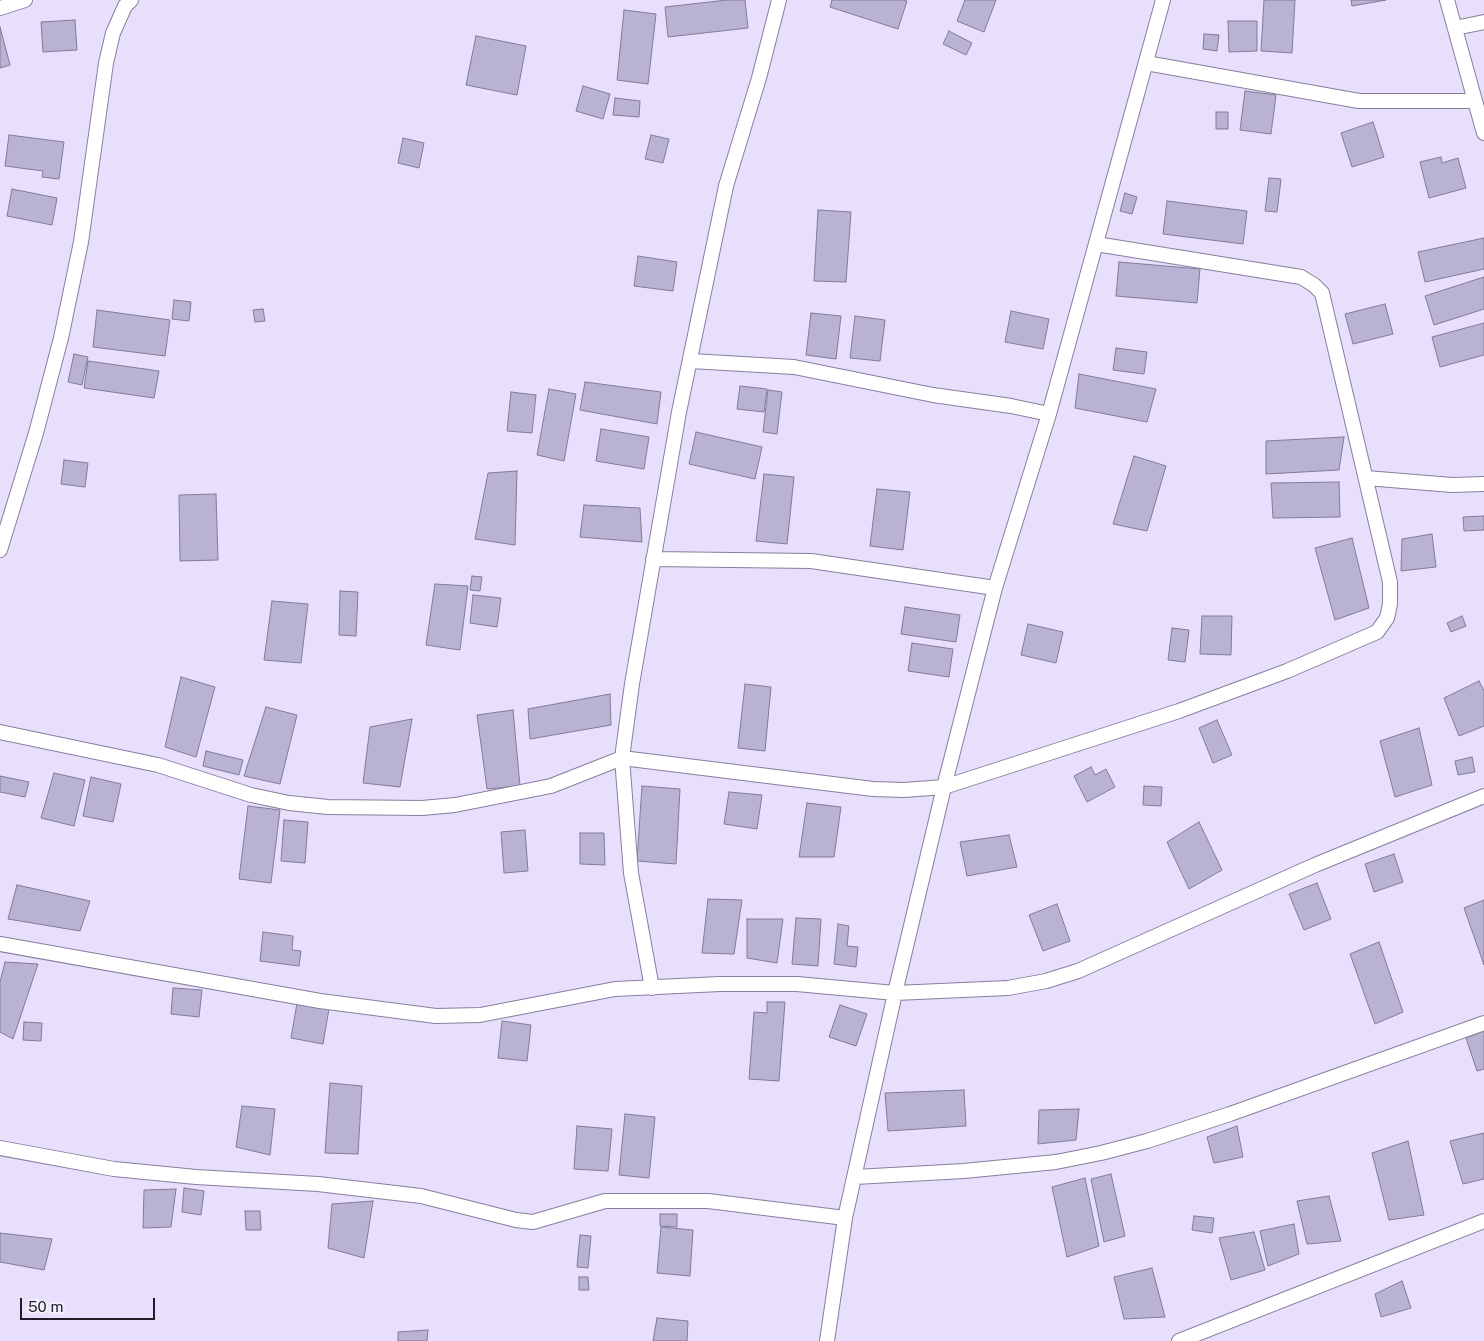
<!DOCTYPE html>
<style>
body{margin:0}
#map{position:relative;width:1484px;height:1341px;overflow:hidden;background:#e7dffb;font-family:"Public Sans",sans-serif}
canvas{display:block}
.scale{position:absolute;left:20px;top:1298px;width:135px;height:22px;box-sizing:border-box;border:2px solid #1f1c28;border-top:0;padding-left:6px;font-size:15px;line-height:18px;white-space:nowrap;color:#1f1c28;-webkit-text-stroke:4px #f2effd;paint-order:stroke}
</style>
<div id="map">
<canvas width="1484" height="1341"></canvas>
<div class="scale">50 m</div>
</div>
<script>
const context = document.querySelector('canvas').getContext('2d');
context.lineJoin = 'round';
function fillPath(path, color) {
  context.fillStyle = color;
  context.fill(path, 'evenodd');
}
function shape(rows) {
  const path = new Path2D();
  for (const r of rows) {
    path.moveTo(r[0], r[1]);
    for (let i = 2; i < r.length; i += 2) path.lineTo(r[i], r[i + 1]);
  }
  return path;
}
function strokePath(path, color, width, dash) {
  context.strokeStyle = color;
  context.lineWidth = width;
  context.lineCap = dash ? 'butt' : 'round';
  context.setLineDash(dash || []);
  context.stroke(path);
}
const building = shape([
 [727,0,745,0,748,28,668,37,665,7,727,0],
 [832,0,903,0,907,1,898,29,830,7,832,0],
 [965,0,996,0,984,32,957,21,965,0],
 [1264,0,1295,0,1292,53,1261,51,1264,0],
 [1351,0,1386,0,1352,6,1351,0],
 [624,10,656,14,648,84,617,80,624,10],
 [75,20,77,50,43,52,41,22,75,20],
 [1228,21,1257,21,1257,51,1229,52,1228,21],
 [0,27,10,65,0,68,0,27],
 [949,31,972,43,966,55,943,44,949,31],
 [1204,34,1219,35,1217,51,1203,49,1204,34],
 [476,36,526,46,517,95,466,85,476,36],
 [583,86,610,94,603,119,576,111,583,86],
 [1245,91,1276,95,1271,134,1240,130,1245,91],
 [615,98,640,101,639,117,613,115,615,98],
 [1216,112,1228,112,1228,129,1216,129,1216,112],
 [1373,122,1384,157,1352,167,1341,133,1373,122],
 [9,135,64,142,59,179,42,177,43,171,5,166,9,135],
 [651,135,669,139,663,163,645,159,651,135],
 [403,138,424,143,419,168,398,163,403,138],
 [1441,157,1442,163,1458,158,1466,188,1429,198,1420,162,1441,157],
 [1269,178,1281,179,1277,212,1265,211,1269,178],
 [12,189,57,198,52,225,7,216,12,189],
 [1125,193,1137,197,1132,214,1120,211,1125,193],
 [1167,201,1247,211,1243,244,1163,234,1167,201],
 [818,210,851,212,846,282,814,281,818,210],
 [1484,238,1484,269,1425,282,1418,252,1484,238],
 [638,256,677,262,673,291,634,286,638,256],
 [1119,262,1200,269,1197,303,1116,296,1119,262],
 [1484,277,1484,309,1434,325,1425,296,1484,277],
 [174,300,191,302,189,321,172,319,174,300],
 [1385,304,1393,334,1353,344,1345,314,1385,304],
 [263,309,265,321,255,322,253,310,263,309],
 [97,310,170,320,165,356,93,347,97,310],
 [1011,311,1049,319,1043,349,1005,342,1011,311],
 [811,313,841,316,836,359,806,355,811,313],
 [855,316,885,320,880,361,850,358,855,316],
 [1484,323,1484,355,1440,367,1432,337,1484,323],
 [1116,348,1147,352,1144,374,1113,370,1116,348],
 [74,354,88,357,82,385,68,382,74,354],
 [88,361,159,371,154,398,84,388,88,361],
 [1079,374,1156,389,1147,422,1075,408,1079,374],
 [585,382,661,392,657,424,580,410,585,382],
 [740,386,767,389,764,412,737,409,740,386],
 [549,389,576,394,564,461,537,455,549,389],
 [768,390,782,392,777,434,763,432,768,390],
 [511,392,536,395,532,433,507,431,511,392],
 [601,429,649,437,644,469,596,461,601,429],
 [696,432,762,447,755,479,689,464,696,432],
 [1344,437,1339,470,1266,474,1266,441,1344,437],
 [1134,456,1166,466,1147,531,1113,524,1134,456],
 [64,460,88,463,85,487,61,484,64,460],
 [517,471,515,545,475,539,488,473,517,471],
 [764,474,794,477,787,544,756,541,764,474],
 [1339,482,1340,517,1273,518,1271,483,1339,482],
 [877,489,910,492,903,550,870,546,877,489],
 [216,494,218,560,180,561,179,495,216,494],
 [584,505,640,508,642,542,580,537,584,505],
 [1484,516,1484,530,1464,531,1463,517,1484,516],
 [1432,534,1436,567,1401,571,1402,539,1432,534],
 [1352,538,1369,608,1335,620,1315,548,1352,538],
 [472,576,482,577,480,591,470,590,472,576],
 [435,584,468,586,460,650,426,645,435,584],
 [340,591,358,592,356,636,339,635,340,591],
 [473,595,501,598,497,627,470,623,473,595],
 [272,601,308,604,301,663,264,660,272,601],
 [905,607,960,615,956,642,901,634,905,607],
 [1202,616,1232,616,1231,655,1200,654,1202,616],
 [1462,616,1466,626,1451,632,1447,623,1462,616],
 [1028,624,1063,632,1056,663,1021,655,1028,624],
 [1172,628,1189,630,1185,662,1168,660,1172,628],
 [912,643,953,649,949,677,908,671,912,643],
 [181,677,215,687,196,757,165,747,181,677],
 [1479,681,1484,691,1484,726,1459,736,1444,698,1479,681],
 [745,684,771,687,765,751,738,748,745,684],
 [610,694,611,725,530,739,528,709,610,694],
 [266,707,297,715,280,784,244,776,266,707],
 [513,710,520,786,487,789,477,715,513,710],
 [412,719,400,787,363,783,370,727,412,719],
 [1217,720,1232,755,1213,763,1199,728,1217,720],
 [1419,728,1432,785,1395,797,1380,741,1419,728],
 [206,751,243,760,239,775,203,766,206,751],
 [1472,757,1475,772,1458,775,1455,761,1472,757],
 [1091,767,1095,775,1106,769,1115,787,1087,802,1074,776,1091,767],
 [54,773,85,780,74,826,41,818,54,773],
 [0,776,29,782,25,797,0,792,0,776],
 [91,777,121,784,113,822,83,816,91,777],
 [642,786,680,789,676,864,637,861,642,786],
 [1144,786,1162,787,1161,806,1143,805,1144,786],
 [729,792,762,795,757,829,724,824,729,792],
 [807,803,841,807,834,857,799,857,807,803],
 [248,806,280,810,271,883,239,879,248,806],
 [284,820,308,822,305,863,281,861,284,820],
 [1199,822,1222,870,1189,889,1167,842,1199,822],
 [525,830,528,871,504,873,501,832,525,830],
 [580,833,604,833,605,865,580,864,580,833],
 [1009,835,1017,867,967,876,960,842,1009,835],
 [1394,854,1403,882,1374,892,1365,864,1394,854],
 [1317,883,1331,919,1304,930,1289,894,1317,883],
 [17,885,90,901,80,931,8,919,17,885],
 [708,899,742,900,734,954,702,953,708,899],
 [1484,900,1484,965,1464,908,1484,900],
 [1057,904,1070,941,1043,951,1029,915,1057,904],
 [796,918,821,919,818,966,792,964,796,918],
 [747,919,783,919,777,963,747,958,747,919],
 [838,924,849,926,847,946,858,947,856,967,834,964,838,924],
 [263,932,293,936,292,950,301,951,299,966,260,961,263,932],
 [1379,942,1403,1012,1375,1024,1350,954,1379,942],
 [5,962,38,964,13,1039,0,1032,0,982,5,962],
 [173,988,202,990,199,1017,171,1014,173,988],
 [767,1002,785,1002,779,1081,749,1079,754,1012,767,1013,767,1002],
 [297,1003,329,1009,323,1044,291,1038,297,1003],
 [840,1005,867,1014,856,1046,829,1037,840,1005],
 [502,1021,531,1025,527,1061,498,1058,502,1021],
 [24,1022,42,1023,41,1041,23,1040,24,1022],
 [1484,1031,1484,1069,1477,1071,1466,1038,1484,1031],
 [330,1083,362,1086,358,1154,325,1153,330,1083],
 [964,1090,966,1126,888,1131,885,1093,964,1090],
 [242,1106,275,1109,270,1155,236,1147,242,1106],
 [1079,1109,1076,1140,1038,1144,1039,1110,1079,1109],
 [625,1114,655,1117,649,1178,619,1175,625,1114],
 [577,1126,612,1129,608,1171,574,1169,577,1126],
 [1237,1126,1243,1157,1214,1163,1207,1137,1237,1126],
 [1484,1133,1484,1179,1463,1184,1450,1141,1484,1133],
 [1408,1141,1424,1215,1389,1220,1372,1153,1408,1141],
 [1111,1174,1125,1236,1104,1242,1091,1179,1111,1174],
 [1085,1178,1099,1246,1067,1257,1052,1187,1085,1178],
 [184,1188,204,1191,201,1215,182,1212,184,1188],
 [176,1189,171,1227,143,1228,144,1190,176,1189],
 [1329,1196,1341,1241,1307,1244,1297,1201,1329,1196],
 [373,1201,364,1258,328,1248,332,1204,373,1201],
 [245,1211,260,1211,261,1230,246,1230,245,1211],
 [660,1214,677,1214,677,1227,660,1226,660,1214],
 [1194,1216,1214,1218,1212,1233,1192,1230,1194,1216],
 [1294,1224,1299,1254,1268,1266,1260,1231,1294,1224],
 [661,1227,693,1230,690,1276,657,1273,661,1227],
 [1254,1232,1265,1270,1231,1280,1219,1238,1254,1232],
 [0,1233,52,1239,44,1270,0,1262,0,1233],
 [580,1235,591,1236,588,1268,577,1267,580,1235],
 [1152,1268,1165,1317,1124,1319,1114,1277,1152,1268],
 [579,1277,588,1277,589,1290,579,1290,579,1277],
 [1402,1281,1411,1308,1381,1317,1375,1294,1402,1281],
 [657,1318,688,1321,687,1341,653,1341,657,1318],
 [428,1330,427,1341,398,1341,398,1332,428,1330]
]);
fillPath(building, '#b9b2d3');
strokePath(building, '#817b9a', 1);
const street = shape([
 [1447,0,1484,133],
 [0,8,25,0],
 [1455,28,1484,22],
 [1146,63,1359,101,1475,101],
 [691,361,794,367,933,395,1011,406,1049,414],
 [1366,478,1452,485,1484,484],
 [0,550,36,433,61,338,81,242,106,63,113,33,125,6,131,0],
 [653,559,811,561,995,588],
 [0,732,158,765,251,795,289,803,328,807,422,808,455,805,551,786,622,758,873,789,904,790,944,787,1179,711,1287,671,1377,632,1387,618,1390,604,1390,582,1322,293,1314,285,1301,277,1096,244],
 [0,944,320,1001,436,1016,480,1015,615,989,720,984,797,984,895,993,1008,988,1046,981,1078,971,1315,865,1484,796],
 [652,988,631,873,622,758,632,684,679,412,726,186,759,78,779,0],
 [0,1148,114,1169,196,1177,318,1184,421,1196,516,1220,533,1222,605,1201,708,1201,845,1218],
 [855,1177,964,1171,1056,1162,1101,1153,1147,1141,1230,1114,1484,1023],
 [827,1341,845,1218,895,993,944,787,995,588,1049,414,1163,0],
 [1179,1341,1484,1221]
]);
strokePath(street, '#877f9e', 16);
strokePath(street, '#fff', 14);
</script>
